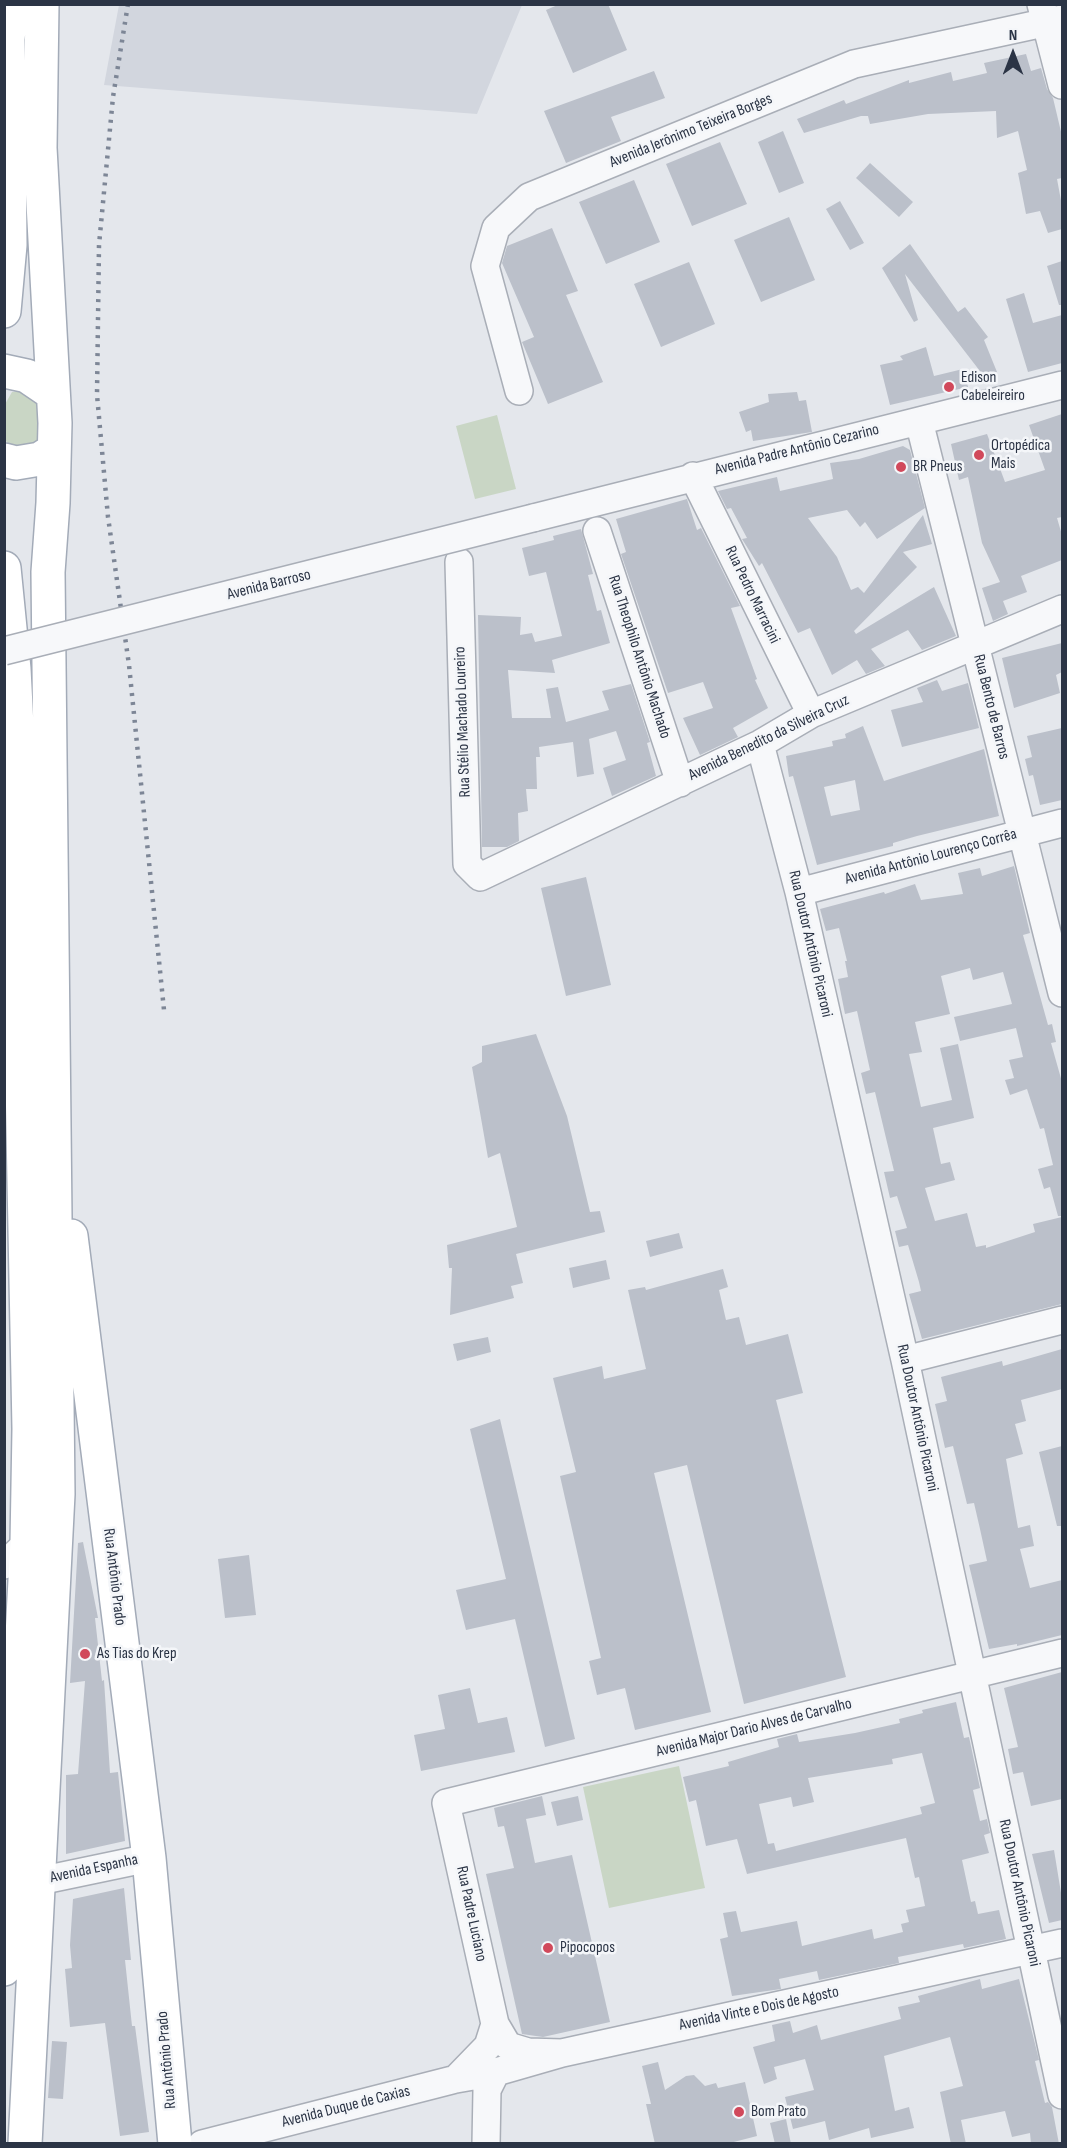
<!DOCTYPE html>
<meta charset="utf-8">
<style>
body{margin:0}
#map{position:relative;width:1067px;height:2148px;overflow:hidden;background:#e4e7ec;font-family:"Sofia Sans Condensed",sans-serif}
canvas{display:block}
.frame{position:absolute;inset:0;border:6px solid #2b3445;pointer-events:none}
.north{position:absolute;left:983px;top:24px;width:60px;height:60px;-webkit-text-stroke:4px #f4f6f9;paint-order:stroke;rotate:0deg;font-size:16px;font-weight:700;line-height:24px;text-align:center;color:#2b3445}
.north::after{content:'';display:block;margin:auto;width:21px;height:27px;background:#2b3445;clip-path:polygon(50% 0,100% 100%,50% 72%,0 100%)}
</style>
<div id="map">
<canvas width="1067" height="2148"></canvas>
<div class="frame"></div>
<div class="north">N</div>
</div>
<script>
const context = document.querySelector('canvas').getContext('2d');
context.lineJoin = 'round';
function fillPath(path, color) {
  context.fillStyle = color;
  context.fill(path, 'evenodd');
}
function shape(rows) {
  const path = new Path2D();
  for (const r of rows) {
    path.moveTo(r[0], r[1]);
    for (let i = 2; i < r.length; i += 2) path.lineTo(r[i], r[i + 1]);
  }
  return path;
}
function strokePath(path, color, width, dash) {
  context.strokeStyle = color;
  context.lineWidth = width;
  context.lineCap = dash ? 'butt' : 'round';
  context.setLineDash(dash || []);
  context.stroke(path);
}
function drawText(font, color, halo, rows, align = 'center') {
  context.font = font + ' "Sofia Sans Condensed",sans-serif';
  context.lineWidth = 5;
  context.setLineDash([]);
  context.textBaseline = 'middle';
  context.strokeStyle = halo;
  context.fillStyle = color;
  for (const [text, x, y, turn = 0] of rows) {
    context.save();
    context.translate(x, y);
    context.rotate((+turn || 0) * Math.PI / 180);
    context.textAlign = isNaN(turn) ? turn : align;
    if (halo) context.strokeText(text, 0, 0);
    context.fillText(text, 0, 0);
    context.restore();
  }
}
fillPath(shape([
 [119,5,119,4,522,5,477,114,104,85]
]), '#d2d6de');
fillPath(shape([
 [22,391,38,399,39,442,12,449,6,441,4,406,12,392],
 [497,415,516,489,475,499,456,426],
 [679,1766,705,1888,609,1908,583,1787]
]), '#c9d6c5');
fillPath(shape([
 [560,4,608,4,627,50,573,73,546,10],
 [1026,54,1031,71,1041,68,1047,89,1053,98,1062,136,1062,178,1057,179,1062,206,1062,229,1048,233,1040,211,1026,214,1018,173,1027,170,1018,131,997,138,996,111,928,114,870,124,868,116,861,116,804,133,797,119,844,100,846,104,909,80,909,83,951,72,953,81,987,73,984,63],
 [654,71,665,98,611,117,621,141,566,163,544,111],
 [783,131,804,183,779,193,758,142],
 [720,142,747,204,692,226,666,164],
 [870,163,913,202,899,217,856,178],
 [634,180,660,242,606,264,579,202],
 [840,201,864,243,850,250,826,209],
 [789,217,815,280,761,302,734,240],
 [552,228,578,291,566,295,603,382,548,404,522,342,534,337,502,263,507,246],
 [910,244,958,312,965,307,988,337,984,340,997,372,983,375,905,274,918,320,914,322,882,268],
 [1062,261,1062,305,1059,305,1047,266],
 [689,262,715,324,661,347,634,284],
 [1024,293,1033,323,1062,315,1062,363,1028,372,1006,299],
 [926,347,934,376,963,369,968,387,890,405,880,365,903,360,900,356],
 [797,392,799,401,806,400,812,432,753,441,751,430,746,432,739,412,769,402,768,394],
 [1062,414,1062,517,1057,518,1062,535,1062,560,1021,576,1027,592,1003,601,1008,614,993,621,982,588,1000,582,982,543,968,477,959,480,951,444,987,434,1005,482,1045,470,1029,425],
 [903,446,910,450,925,508,877,539,865,522,860,527,847,510,808,518,837,557,851,590,858,587,864,593,923,515,932,544,903,552,917,567,854,631,856,634,934,587,956,636,922,650,908,630,871,649,885,666,866,674,857,660,832,675,810,628,798,633,762,563,759,566,742,539,747,538,731,508,727,509,718,491,777,477,780,491,833,479,830,463,859,459],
 [687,499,697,530,701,528,740,606,731,608,757,679,755,680,768,708,733,728,738,737,700,755,683,718,713,708,703,682,668,693,621,554,626,552,616,519],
 [581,529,593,574,588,575,597,611,601,610,610,643,552,660,555,673,508,670,512,718,551,718,546,689,558,687,566,722,609,710,602,691,631,684,650,742,647,743,656,776,612,796,603,768,626,760,616,731,589,739,594,774,577,777,573,742,539,747,540,757,536,757,537,789,526,789,528,811,518,813,519,841,507,847,482,847,478,615,521,617,520,635,532,633,535,642,562,636,546,572,529,576,522,548,554,540,553,536],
 [1062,643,1062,672,1056,675,1060,693,1014,708,1002,658],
 [937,680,942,691,968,683,979,728,902,747,891,710,923,702,917,688],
 [863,726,884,781,984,749,999,816,917,836,893,843,893,846,817,865,793,776,789,777,786,756,833,746,832,741,846,738,845,734],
 [855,780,860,810,831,816,824,787],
 [1062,728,1062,800,1040,805,1033,775,1029,776,1025,759,1032,757,1027,736],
 [1014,866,1030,933,1023,935,1048,1025,1052,1024,1056,1042,1051,1043,1062,1082,1062,1216,1058,1216,1050,1187,1044,1189,1038,1169,1053,1165,1044,1128,1040,1129,1027,1089,1010,1095,1005,1080,1014,1078,1009,1060,1023,1057,1016,1028,960,1041,954,1017,1012,1004,1003,972,973,980,970,968,941,976,950,1014,915,1022,922,1052,909,1054,921,1107,952,1100,940,1048,958,1044,974,1118,933,1128,941,1164,950,1162,955,1180,925,1188,935,1221,967,1213,976,1247,986,1245,986,1248,1035,1232,1033,1224,1062,1217,1062,1304,922,1339,909,1294,921,1291,919,1282,908,1245,899,1247,895,1231,907,1228,897,1196,890,1198,884,1172,894,1171,886,1138,875,1092,866,1094,861,1073,870,1070,857,1011,845,1014,838,979,848,977,845,961,847,961,839,928,826,931,820,909,884,892,885,894,915,884,921,900,963,894,958,873,980,868,982,876],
 [586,877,611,985,566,996,541,888],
 [536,1034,567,1116,590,1212,600,1211,605,1232,516,1254,523,1283,511,1286,514,1298,450,1315,452,1268,449,1268,447,1245,517,1227,500,1153,488,1158,472,1067,482,1062,482,1046],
 [679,1233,683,1248,650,1257,646,1241],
 [606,1260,610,1279,573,1288,569,1268],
 [723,1269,728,1287,719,1290,726,1320,739,1317,746,1345,788,1334,803,1393,776,1400,846,1677,744,1704,687,1465,654,1473,711,1712,635,1730,625,1688,597,1695,589,1661,601,1658,560,1476,576,1472,553,1378,602,1366,604,1379,646,1369,628,1290,645,1287,646,1290],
 [488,1337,491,1352,457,1361,453,1344],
 [1062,1349,1062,1389,1021,1400,1026,1421,1015,1424,1023,1454,1006,1459,1018,1528,1030,1525,1034,1546,1020,1549,1030,1588,1062,1580,1062,1635,1017,1646,1017,1644,989,1649,969,1565,987,1561,980,1529,974,1503,967,1504,953,1446,945,1448,935,1404,947,1401,941,1377,1002,1361,1003,1366],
 [500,1419,575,1739,545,1747,515,1619,466,1630,456,1590,506,1579,470,1429],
 [1062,1446,1062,1526,1057,1526,1039,1452],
 [83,1542,98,1618,95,1618,102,1681,104,1680,110,1773,118,1772,125,1841,66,1854,66,1775,78,1774,85,1681,70,1683,78,1543],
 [249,1555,256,1615,225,1618,218,1559],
 [1062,1672,1062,1799,1031,1806,1023,1772,1013,1774,1008,1749,1018,1747,1004,1688],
 [470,1688,478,1723,507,1717,515,1752,421,1771,414,1735,445,1729,438,1695],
 [956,1702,964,1738,969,1737,980,1788,973,1790,980,1821,987,1819,990,1833,984,1835,989,1853,962,1860,971,1902,975,1901,978,1914,999,1910,1006,1939,964,1948,963,1944,898,1957,899,1963,819,1980,817,1971,779,1979,781,1989,732,1996,720,1939,728,1937,723,1913,736,1911,741,1932,797,1921,802,1946,872,1929,874,1939,903,1932,901,1924,909,1922,906,1910,925,1906,919,1877,915,1878,906,1838,747,1874,737,1839,706,1846,696,1800,689,1802,683,1777,729,1766,728,1762,779,1747,777,1739,797,1734,799,1742,855,1733,900,1723,899,1719,923,1713,922,1710],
 [922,1753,935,1803,920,1807,922,1814,776,1851,774,1843,768,1844,759,1804,791,1797,793,1807,814,1802,808,1778,893,1764,892,1759],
 [542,1796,546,1815,526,1819,535,1863,572,1855,610,2022,543,2037,522,2034,486,1874,514,1868,504,1826,498,1827,494,1808],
 [578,1796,583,1820,557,1826,551,1802],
 [1054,1850,1062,1899,1062,1920,1049,1923,1032,1854],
 [124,1888,131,1960,125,1960,132,2026,135,2026,149,2132,120,2136,105,2023,70,2027,65,1969,72,1968,70,1945,73,1899],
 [980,1979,982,1989,1019,1979,1039,2060,1035,2061,1045,2103,1048,2102,1052,2107,1059,2144,1031,2144,1030,2133,1012,2137,1005,2111,961,2120,966,2144,951,2144,940,2092,963,2086,950,2037,884,2056,895,2111,909,2107,914,2128,871,2138,869,2128,829,2140,825,2121,793,2129,785,2097,814,2090,805,2059,774,2067,777,2079,764,2084,753,2047,775,2041,772,2025,790,2021,793,2033,817,2025,821,2040,901,2019,898,2007,920,2002,918,1996],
 [52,2041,67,2042,63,2099,48,2098],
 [658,2062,665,2090,686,2076,694,2075,705,2086,716,2083,718,2088,745,2082,757,2136,726,2144,655,2144,646,2104,651,2104,642,2066],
 [786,2119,791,2144,775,2144,770,2123]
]), '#bbc0ca');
const minor = shape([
 [1041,4,1062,85],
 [519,391,485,266,496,228,529,197,854,64,1062,19],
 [919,421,1062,993],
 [693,476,811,714],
 [533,518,1062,385],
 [597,531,680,783],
 [459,562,467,864,480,877,760,744,811,714,1062,609],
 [760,744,799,892,905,1360,1062,2095],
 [799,892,1062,823],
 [905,1360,1062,1320],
 [4,1565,27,1543],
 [39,1881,149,1858],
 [562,2053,528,2052,508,2046,495,2024,446,1803,1062,1653],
 [456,2079,488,2046,495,2024],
 [202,2144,456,2079,496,2072,562,2053,1062,1943],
 [486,2144,487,2090,496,2072]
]);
const major = shape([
 [4,311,10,245,8,39,12,4],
 [4,371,27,376,52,393],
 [4,460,16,463,40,459,54,450],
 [4,568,14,669,21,801,22,1081,29,1429,27,1543,4,1969],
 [71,1236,149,1858,175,2144],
 [25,2144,58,1494,48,572,53,503,55,423,40,148,42,4]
]);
strokePath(minor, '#a9aeb7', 30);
strokePath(major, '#a3abb8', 36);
strokePath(minor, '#f7f8fa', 27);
strokePath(major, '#fff', 33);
strokePath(shape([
 [128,4,113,97,99,245,97,395,108,517,129,665,164,1010]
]), '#7d8696', 4.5, [3, 6]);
const minorBridge = shape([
 [4,651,533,518]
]);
strokePath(minorBridge, '#a9aeb7', 30, []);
strokePath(minorBridge, '#f7f8fa', 27);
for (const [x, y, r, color] of [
 [949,387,6,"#d1495b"],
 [979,455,6,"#d1495b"],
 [901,467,6,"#d1495b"],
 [85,1654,6,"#d1495b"],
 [548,1948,6,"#d1495b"],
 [739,2112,6,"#d1495b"]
]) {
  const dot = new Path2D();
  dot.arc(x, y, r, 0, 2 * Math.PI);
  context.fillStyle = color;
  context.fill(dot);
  strokePath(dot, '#f4f6f9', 2);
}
drawText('16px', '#2b3445', '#f4f6f9', [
 ["Avenida Jerônimo Teixeira Borges",691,131,-22],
 ["Avenida Padre Antônio Cezarino",797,450,-14],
 ["Avenida Barroso",269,585,-14],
 ["Rua Pedro Marracini",752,595,64],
 ["Rua Theophilo Antônio Machado",639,657,72],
 ["Rua Bento de Barros",991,707,76],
 ["Rua Stélio Machado Loureiro",463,722,-92],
 ["Avenida Benedito da Silveira Cruz",769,738,-26],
 ["Avenida Antônio Lourenço Corrêa",931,857,-15],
 ["Rua Doutor Antônio Picaroni",810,944,77],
 ["Rua Doutor Antônio Picaroni",917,1418,78],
 ["Rua Antônio Prado",114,1577,83],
 ["Avenida Major Dario Alves de Carvalho",754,1728,-14],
 ["Avenida Espanha",94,1869,-12],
 ["Rua Doutor Antônio Picaroni",1019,1893,78],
 ["Rua Padre Luciano",471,1914,78],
 ["Avenida Vinte e Dois de Agosto",759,2009,-12],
 ["Rua Antônio Prado",167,2060,-95],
 ["Avenida Duque de Caxias",346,2107,-14]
]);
drawText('16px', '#2b3445', '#f4f6f9', [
 ["Edison",961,378],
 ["Cabeleireiro",961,396],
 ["Ortopédica",991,446],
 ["Mais",991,464],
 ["BR Pneus",913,467],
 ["As Tias do Krep",97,1654],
 ["Pipocopos",560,1948],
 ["Bom Prato",751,2112]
], 'left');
</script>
